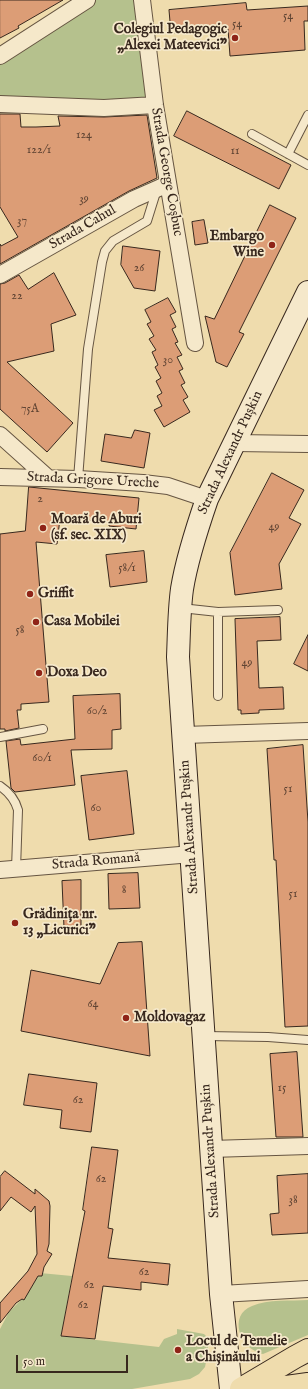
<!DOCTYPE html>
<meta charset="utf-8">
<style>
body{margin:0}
#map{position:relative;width:308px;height:1389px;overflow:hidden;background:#efdcad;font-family:"IM FELL English",serif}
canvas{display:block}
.scale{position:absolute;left:16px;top:1355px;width:112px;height:18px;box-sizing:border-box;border:2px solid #38281e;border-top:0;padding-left:5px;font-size:12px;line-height:14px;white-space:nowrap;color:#38281e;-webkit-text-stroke:3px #f5e8ca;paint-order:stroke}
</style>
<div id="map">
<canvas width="308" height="1389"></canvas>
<div class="scale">50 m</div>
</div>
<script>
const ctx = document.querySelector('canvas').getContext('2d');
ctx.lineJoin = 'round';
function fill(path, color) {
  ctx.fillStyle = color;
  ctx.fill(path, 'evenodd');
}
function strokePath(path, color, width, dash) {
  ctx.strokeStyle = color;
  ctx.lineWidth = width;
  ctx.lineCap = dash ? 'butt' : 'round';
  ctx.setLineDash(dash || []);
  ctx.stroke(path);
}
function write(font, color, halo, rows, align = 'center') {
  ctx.font = font + ' "IM FELL English",serif';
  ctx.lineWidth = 3.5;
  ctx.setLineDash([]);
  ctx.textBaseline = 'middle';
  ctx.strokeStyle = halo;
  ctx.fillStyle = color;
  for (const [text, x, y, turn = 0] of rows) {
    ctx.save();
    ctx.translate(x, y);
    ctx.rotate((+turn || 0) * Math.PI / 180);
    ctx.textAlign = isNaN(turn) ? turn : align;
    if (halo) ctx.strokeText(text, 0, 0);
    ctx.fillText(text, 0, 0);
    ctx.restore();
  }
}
const green = new Path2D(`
 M96 0H134L150 100 0 101V61L40 34Z
 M40 1273 72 1276 61 1336 159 1347 164 1339 177 1334V1329L204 1334 208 1338V1352L205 1367 199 1374 190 1379 132 1389H0V1329L9 1312 24 1297Z
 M308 1300V1335L263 1354C239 1349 228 1315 252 1306 268 1299 291 1301 308 1300Z`);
const building = new Path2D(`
 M0 0H63L18 26 19 28 0 38Z
 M246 3 247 10 308 6V21H304L305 50 230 56 228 29 171 33 169 10Z
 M187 111 291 165 279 189 174 136Z
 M0 114H20L21 127H36L60 126 58 116 104 117 147 115 157 178 129 191 0 264V244L1 246 18 237 0 207Z
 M270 205 296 218 239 332 244 334 227 367 216 362 205 316 214 319Z
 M204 220 208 243 195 245 192 222Z
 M123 246 160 251 155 291 134 288 121 265Z
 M54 273 76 315 51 324 54 351 7 362 73 423 47 452 0 409V284L5 283 19 275 28 289Z
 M168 298 176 312 170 315 176 327 172 329 178 342 175 343 182 355 177 357 183 369 179 371 185 383 181 385 188 397 183 400 190 412 164 427 154 410 162 406 157 396 162 393 156 381 161 378 155 367 158 365 152 352 156 350 149 339 154 336 147 324 151 322 145 310Z
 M135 430 150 433 144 468 101 461 105 434 131 438Z
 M272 473 304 490 289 518 301 524 279 564 282 589 235 595 230 553Z
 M29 487 139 498 136 529 109 526V522L60 518 57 544 36 542 49 702 21 704V710H17L19 728 5 731V729H0V534L25 531Z
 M144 551 147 582 110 587 106 555Z
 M280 617 281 640 257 641 259 688 283 687 284 709 259 710V713L241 714V710H238L235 619Z
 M308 635V671L294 664Z
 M120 694 121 729 112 730V749L71 750 75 785 15 792 11 788 6 741 20 739 21 745 75 739 73 696Z
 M303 745 308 822V1026L285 1027 276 860H274L267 749Z
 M127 771 134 834 89 840 81 776Z
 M138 873 140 908 109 909 108 874Z
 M81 880V928H64L62 881Z
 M142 942 150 1056 21 1031 31 970 100 984 118 943Z
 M297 1052 303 1137H276L270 1054Z
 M29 1074 97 1083 91 1132 60 1128 62 1110 24 1105Z
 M92 1147 118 1150 108 1228 113 1229 108 1258 170 1264 168 1285 141 1282V1290L103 1286 95 1339 61 1336 85 1211 83 1210Z
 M5 1171 35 1194V1189L49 1201 50 1206 49 1244 47 1251 52 1254 44 1267 42 1276H38L24 1300 22 1299 16 1303 0 1323V1303L28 1271 37 1254 35 1206 31 1212 11 1197 0 1211V1177Z
 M308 1174V1233L272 1235 270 1214 279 1213 277 1176Z`);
const service = new Path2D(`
 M252 134 308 165
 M288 154 308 115
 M78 479 88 349 102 262 105 251 113 241 147 221 157 189
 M181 608 218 612 278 610
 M218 612V696
 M0 737 43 729
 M0 786C9 792 15 799 18 810L16 869
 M205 1036 268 1037 308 1040`);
const minor = new Path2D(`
 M142 0 155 105 195 343
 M0 56 87 0
 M0 104 104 108 155 105
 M0 275 134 199 168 184
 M0 435 48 478
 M234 443 308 444
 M0 477 78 479 143 483 168 486 207 499
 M184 735 308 731
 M0 870 192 854
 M211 1149 308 1146
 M221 1294 308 1289`);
const secondary = new Path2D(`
 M231 1389 221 1294 178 657C179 634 179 611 182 589 187 558 197 528 207 499L308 292`);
const primary = new Path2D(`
 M241 1389 295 1357 308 1350
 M272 1389 308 1384`);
const markers = [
 [235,38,4,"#8f2418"],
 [272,245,4,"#8f2418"],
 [43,528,4,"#8f2418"],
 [30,594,4,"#8f2418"],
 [36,622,4,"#8f2418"],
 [39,673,4,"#8f2418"],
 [15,923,4,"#8f2418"],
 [126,1018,4,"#8f2418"],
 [178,1350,4,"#8f2418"]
];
const numberNames = [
 ["54",288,17],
 ["54",237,25],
 ["124",84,136],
 ["122/1",39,151],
 ["11",235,152],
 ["39",84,200],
 ["37",22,222],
 ["26",139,269],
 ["22",17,297],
 ["30",168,361],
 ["75A",30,410],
 ["2",40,500],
 ["49",274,528],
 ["58/1",127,569],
 ["58",20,631],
 ["49",247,664],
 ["60/2",97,712],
 ["60/1",42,759],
 ["51",288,790],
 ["60",96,809],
 ["8",124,891],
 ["51",293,895],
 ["64",93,1005],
 ["15",282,1089],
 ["62",78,1101],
 ["62",101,1180],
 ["38",293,1201],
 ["62",144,1273],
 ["62",89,1286],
 ["62",83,1306]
];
const poiNames = [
 ["Colegiul Pedagogic",227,30,"right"],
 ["„Alexei Mateevici”",227,46,"right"],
 ["Embargo",264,237,"right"],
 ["Wine",264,253,"right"],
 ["Moară de Aburi",51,520],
 ["(sf. sec. XIX)",51,536],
 ["Griffit",38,594],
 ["Casa Mobilei",44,622],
 ["Doxa Deo",47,673],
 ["Grădinița nr.",23,915],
 ["13 „Licurici”",23,931],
 ["Moldovagaz",134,1018],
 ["Locul de Temelie",186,1342],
 ["a Chișinăului",186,1358]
];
const streetNames = [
 ["Strada George Coșbuc",166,172,80],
 ["Strada Cahul",83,228,-30],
 ["Strada Alexandr Pușkin",231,453,-65],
 ["Strada Grigore Ureche",93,481,3],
 ["Strada Alexandr Pușkin",190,827,-94],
 ["Strada Romană",96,862,-5],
 ["Strada Alexandr Pușkin",211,1151,-94]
];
fill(green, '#b5c18d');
fill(building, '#dc9d76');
strokePath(building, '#38281e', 1);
strokePath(service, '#665542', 10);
strokePath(minor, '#665542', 18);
strokePath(secondary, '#38281e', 24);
strokePath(primary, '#38281e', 24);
strokePath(service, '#f5e8ca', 8);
strokePath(minor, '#f5e8ca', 16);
strokePath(secondary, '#f5e8ca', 22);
strokePath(primary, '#efdcad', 22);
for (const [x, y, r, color] of markers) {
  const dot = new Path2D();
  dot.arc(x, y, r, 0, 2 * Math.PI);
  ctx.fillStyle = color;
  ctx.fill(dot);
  strokePath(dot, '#f5e8ca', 1.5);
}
write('12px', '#614534', null, numberNames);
write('bold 14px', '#38281e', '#f5e8ca', poiNames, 'left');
write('14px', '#38281e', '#f5e8ca', streetNames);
</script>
